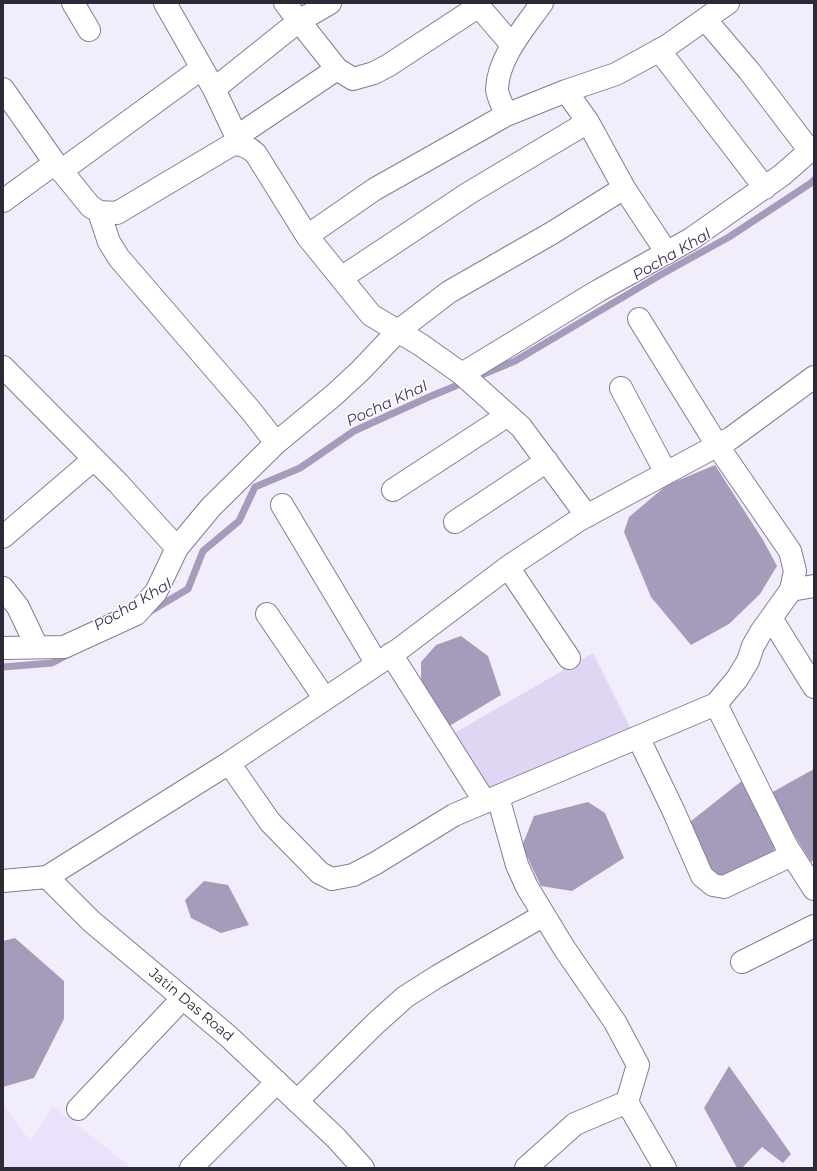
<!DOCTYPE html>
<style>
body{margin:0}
#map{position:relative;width:817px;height:1171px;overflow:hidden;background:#f1edfb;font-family:Montserrat,sans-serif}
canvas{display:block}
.frame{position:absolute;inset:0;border:4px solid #2e2936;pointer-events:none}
</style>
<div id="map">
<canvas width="817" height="1171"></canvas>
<div class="frame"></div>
</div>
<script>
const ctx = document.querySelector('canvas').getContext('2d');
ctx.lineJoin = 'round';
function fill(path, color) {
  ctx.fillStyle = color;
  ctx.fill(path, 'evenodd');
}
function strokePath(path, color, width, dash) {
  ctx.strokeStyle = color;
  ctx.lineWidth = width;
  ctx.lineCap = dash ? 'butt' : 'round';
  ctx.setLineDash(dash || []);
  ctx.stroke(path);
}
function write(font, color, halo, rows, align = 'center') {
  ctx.font = font + ' Montserrat,sans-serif';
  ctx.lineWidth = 3;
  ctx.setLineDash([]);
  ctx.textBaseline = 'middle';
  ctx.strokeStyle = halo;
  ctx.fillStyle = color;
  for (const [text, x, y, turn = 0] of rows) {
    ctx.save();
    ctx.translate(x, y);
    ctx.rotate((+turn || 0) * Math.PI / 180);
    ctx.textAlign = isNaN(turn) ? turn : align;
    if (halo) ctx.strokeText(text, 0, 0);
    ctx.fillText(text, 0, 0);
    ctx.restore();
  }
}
const built = new Path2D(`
 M3 1104 30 1141 53 1106 132 1168H3Z`);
const green = new Path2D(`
 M593 653 632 731 476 798 444 739Z`);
const water = new Path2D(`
 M715 465 763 540 777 566 760 594 729 624 691 645 651 597 624 532 629 517 667 485Z
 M461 636 488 656 501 695 441 731 421 692V662L436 645Z
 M814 769V860L811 862 769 794Z
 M743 780 775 837 774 852 717 880 686 825Z
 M588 802 605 813 624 858 572 891 541 886 522 846 534 816Z
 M204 881 228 885 249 925 221 933 191 918 185 900Z
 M15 938 64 981V1019L34 1078 3 1087V941Z
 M729 1066 791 1154 783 1163 762 1147 742 1168H737L704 1108Z`);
const stream = new Path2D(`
 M149 612 188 589 203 551 239 521 255 487 300 468 354 431 429 397 515 361 662 274 729 237 811 183 814 180
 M3 667 52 663 69 654`);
const minor = new Path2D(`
 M73 3 89 30
 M165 3 214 89 240 144
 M476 3 512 45
 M705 19 750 72 810 151
 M659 50 765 188
 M337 69 353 79 374 73 389 65 479 6
 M3 89 55 163 90 206 99 212 117 213 233 144C242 144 249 147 256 154L307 236 371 315 421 345 462 374 521 427 587 516
 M214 89 299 21 285 3
 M566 91 588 122 624 188 667 253
 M506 115C504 108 497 96 497 89 498 58 524 28 542 3
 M236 137 337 69 299 21 330 3
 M61 171 202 68
 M3 201 55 163
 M99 212 109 242 119 258 252 412 276 443
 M307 236 375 189 492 123 506 115 566 91 616 74 667 46 728 3
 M341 278 469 193 588 122
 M3 367 118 483 177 548
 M462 374 598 291 691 239 782 175 814 147
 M621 388 666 473
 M393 490 508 415
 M282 505 377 664
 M455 522 547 461
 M3 537 94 459
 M508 567 569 658
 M3 588 18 607 37 647
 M791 590 814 586
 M267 614 325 699
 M771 618 814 687
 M3 648 64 647 136 614 156 592 177 548 211 507 276 443 334 395 360 371 398 331 449 292 552 233 624 188
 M391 654 485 802
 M716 704 787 847 814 889
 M638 737 674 812 702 876 713 885 724 887 792 855
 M229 763 270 822 320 873 332 879 353 875 376 863 454 815 716 704 737 679 748 661 753 646 761 632 791 590 795 571 790 551 717 445 639 319
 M498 797 517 865 527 887 564 948 615 1022 638 1065 627 1102 665 1168
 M47 877 229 763 325 699 398 650 508 567 579 520 731 438 814 377
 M742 962 814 926
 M297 1101 376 1023 405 997 438 976 544 915
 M78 1109 183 998
 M191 1168 277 1082
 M526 1168 575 1124 627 1102`);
const tertiary = new Path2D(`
 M3 881 47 877 91 921 228 1036 336 1138 363 1168`);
const streetNames = [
 ["Jatin Das Road",191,1005,40]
];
const waterNames = [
 ["Pocha Khal",672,255,-30],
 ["Pocha Khal",387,404,-25],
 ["Pocha Khal",133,605,-30]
];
fill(built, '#eae2fa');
fill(green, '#e0d6f3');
fill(water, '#a69bbb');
strokePath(stream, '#a69bbb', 7);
strokePath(minor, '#857b99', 24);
strokePath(tertiary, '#857b99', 24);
strokePath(minor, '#fff', 22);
strokePath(tertiary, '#fff', 22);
write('14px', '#2e2936', '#fff', streetNames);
write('italic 15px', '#42315d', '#fff', waterNames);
</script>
